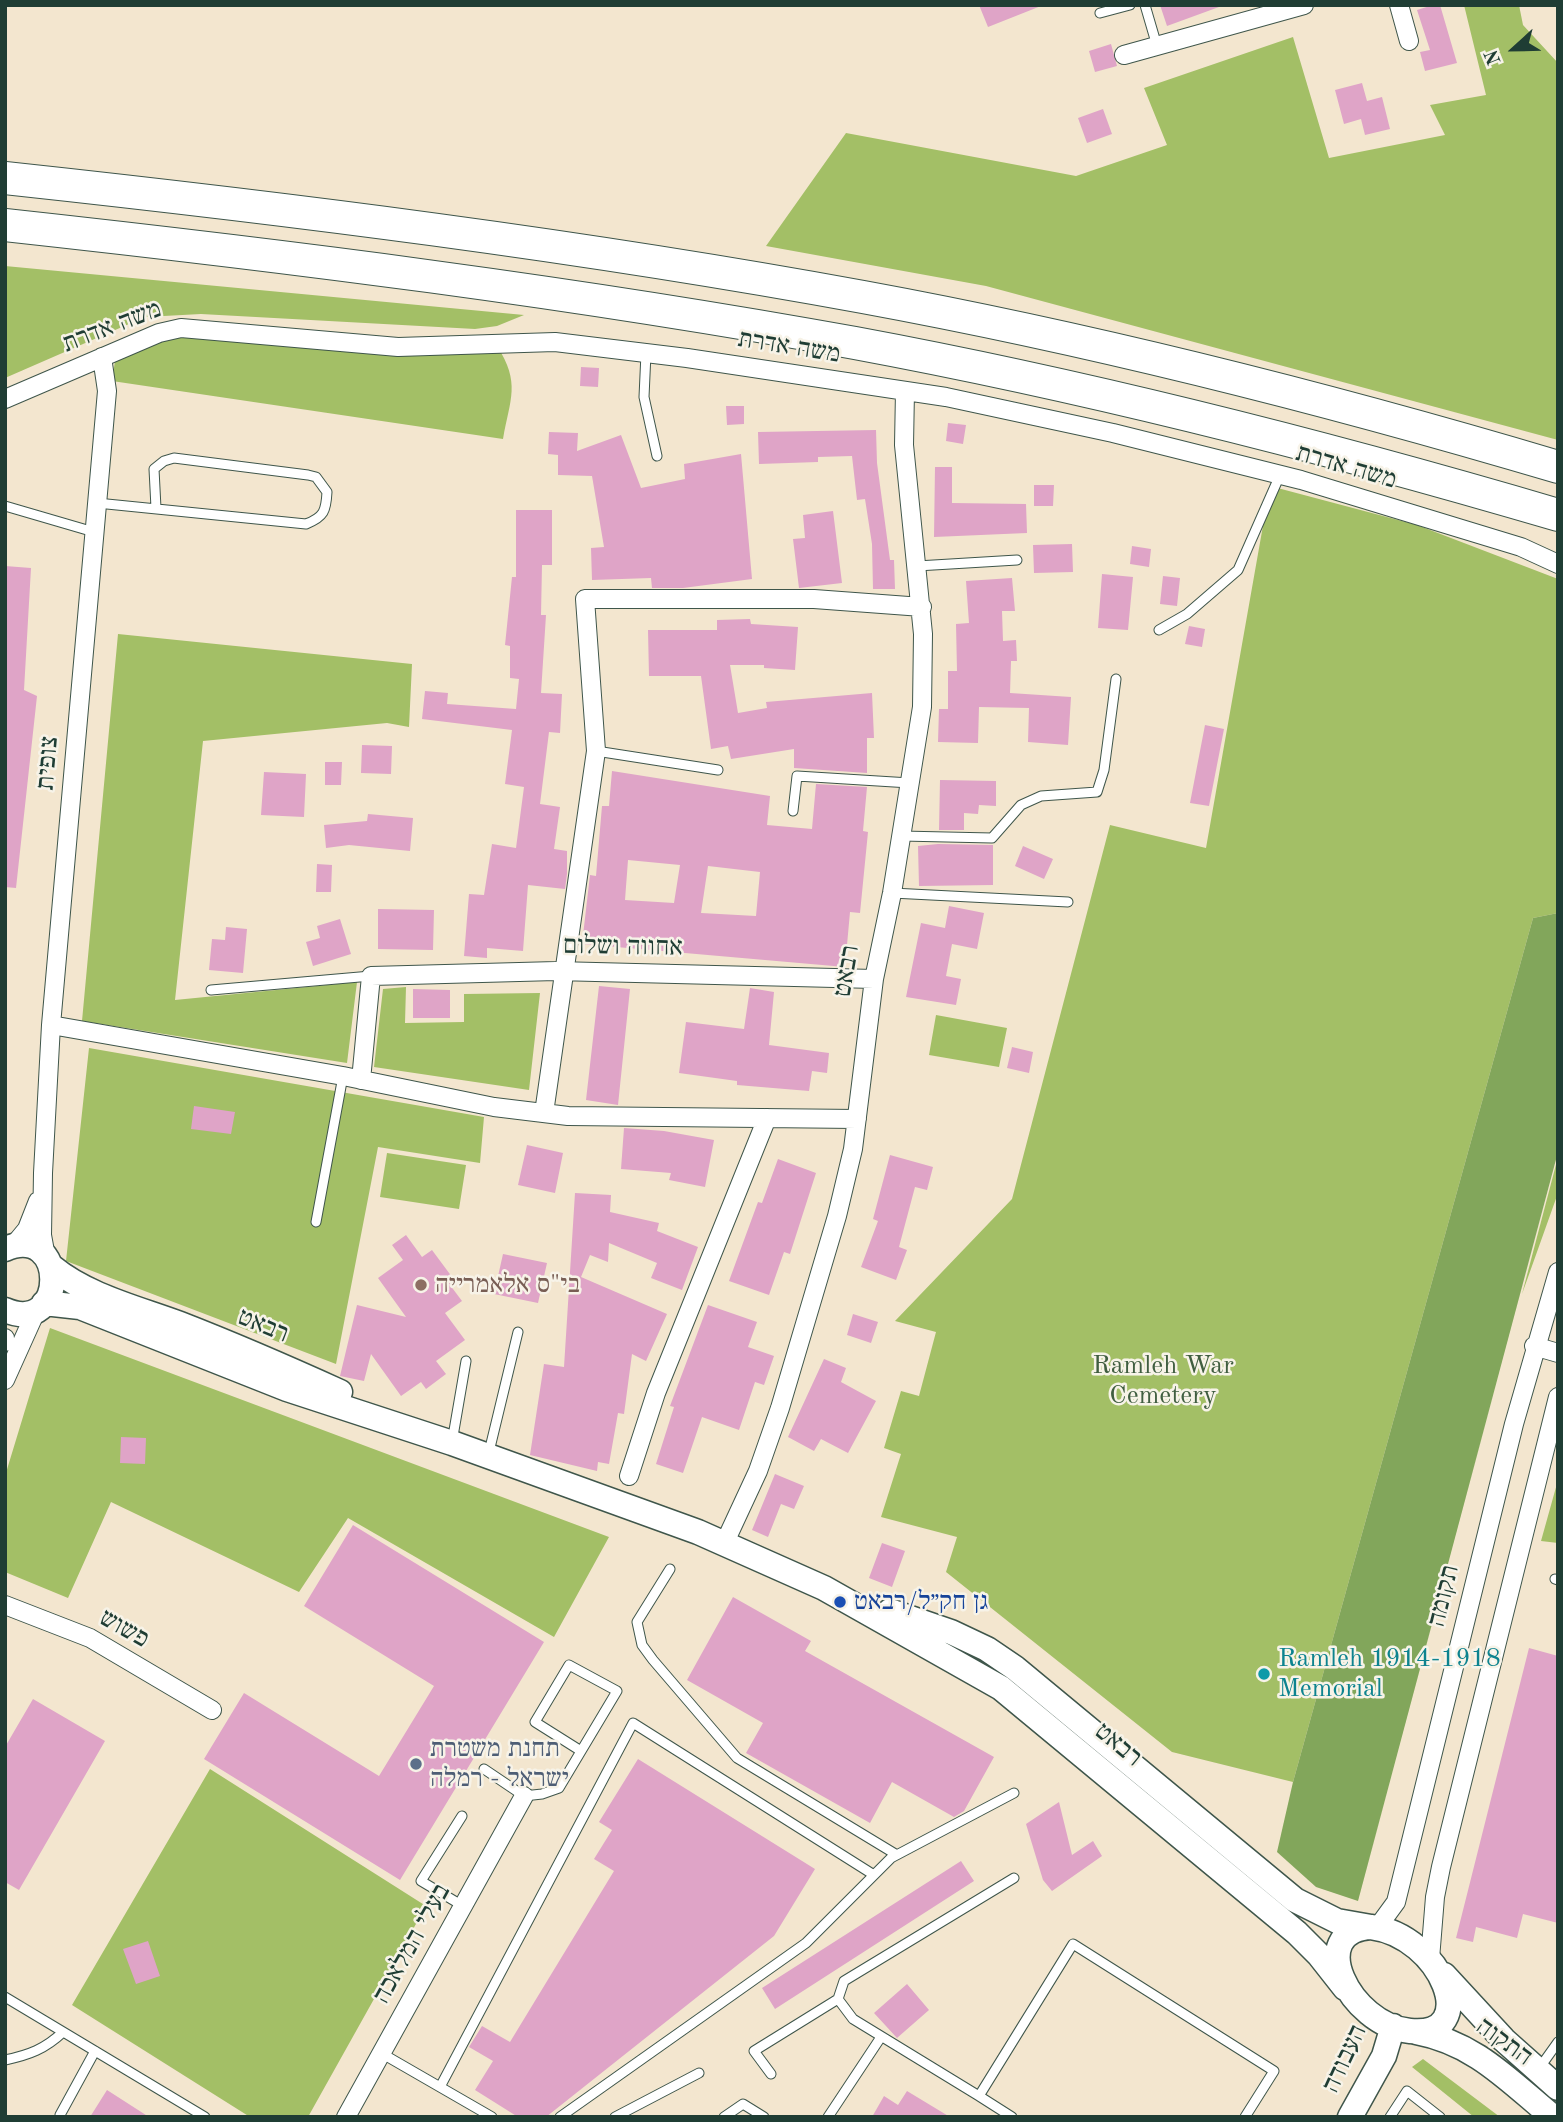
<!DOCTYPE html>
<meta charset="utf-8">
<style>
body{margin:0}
#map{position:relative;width:1563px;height:2122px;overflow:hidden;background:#f3e6cf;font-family:"Old Standard TT",serif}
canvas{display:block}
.frame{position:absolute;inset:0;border:7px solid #1f3d34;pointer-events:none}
.north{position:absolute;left:1479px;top:14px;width:70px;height:70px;-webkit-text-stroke:5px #f7f3e8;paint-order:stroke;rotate:248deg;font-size:19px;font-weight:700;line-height:28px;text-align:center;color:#1f3d34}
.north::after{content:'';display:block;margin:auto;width:24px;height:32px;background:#1f3d34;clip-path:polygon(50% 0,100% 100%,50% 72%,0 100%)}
</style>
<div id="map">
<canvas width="1563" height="2122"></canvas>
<div class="frame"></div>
<div class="north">N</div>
</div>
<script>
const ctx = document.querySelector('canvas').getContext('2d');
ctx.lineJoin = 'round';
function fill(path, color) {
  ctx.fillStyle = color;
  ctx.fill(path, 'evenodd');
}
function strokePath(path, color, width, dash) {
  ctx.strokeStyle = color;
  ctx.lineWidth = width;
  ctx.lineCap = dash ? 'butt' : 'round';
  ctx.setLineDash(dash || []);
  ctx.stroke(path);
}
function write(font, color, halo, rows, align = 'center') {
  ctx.font = font + ' "Old Standard TT","Frank Ruhl Libre",serif';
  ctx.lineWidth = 5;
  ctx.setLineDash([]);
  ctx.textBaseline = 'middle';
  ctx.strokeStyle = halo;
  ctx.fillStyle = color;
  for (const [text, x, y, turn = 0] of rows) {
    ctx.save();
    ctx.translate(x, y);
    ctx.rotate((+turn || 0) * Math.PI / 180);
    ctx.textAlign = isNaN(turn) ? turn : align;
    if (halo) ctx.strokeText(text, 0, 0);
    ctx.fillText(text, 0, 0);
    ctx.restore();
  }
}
const green = new Path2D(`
 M1464 5H1519L1523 25 1558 63V440L986 286 766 246 846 133 1076 176 1167 145 1144 88 1293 37 1329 158 1445 135 1430 105 1486 95Z
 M5 266 524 315 497 326 475 329 201 314 145 317 5 378Z
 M194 334 497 346C521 383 510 399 503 439L112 381 115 361 168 338Z
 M1270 486 1417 525 1558 579V913L1533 918 1293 1782 1172 1752 946 1572 957 1537 881 1517 901 1454 884 1448 901 1391 919 1396 936 1332 895 1321 1012 1199 1110 825 1206 848Z
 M118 634 412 664 409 727 387 723 203 741 175 1000 357 982 347 1063 82 1021Z
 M406 987 405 1023 464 1022V994L540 993 529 1090 374 1067 383 989Z
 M936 1015 1007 1028 999 1067 929 1055Z
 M89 1048 484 1117 480 1163 378 1147 336 1364 66 1261Z
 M387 1153 466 1165 459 1209 380 1197Z
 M1558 1157V1193L1522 1294Z
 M50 1328 609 1537 554 1637 348 1518 299 1592 111 1502 68 1598 5 1572V1476Z
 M1558 1480V1543L1541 1541Z
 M210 1769 426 1906 308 2117H250L72 2005Z
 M1423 2059 1500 2117H1474L1412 2067Z`);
const forest = new Path2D(`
 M1558 913V1152L1358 1901 1316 1887 1277 1852 1293 1782 1533 918Z`);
const building = new Path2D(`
 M979 5H1041V6L988 27Z
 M1160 5H1219V7L1167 26Z
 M1433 5H1440L1457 63 1425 71 1420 52 1430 50 1417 10Z
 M1111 44 1117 66 1095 72 1089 51Z
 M1362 83 1367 101 1382 97 1390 129 1365 135 1361 119 1344 124 1335 90Z
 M1103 109 1112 134 1087 143 1078 118Z
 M581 367 599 368 598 387 580 386Z
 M726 406H744V424L727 425Z
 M948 423 966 425 963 444 946 441Z
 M876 430 877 463 890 560H894L895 589H873L872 544 865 499 857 500 852 456 818 457V462L759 464 758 432Z
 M549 432 578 433 577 451 621 435 641 488 685 479 684 464 741 454 752 579 683 588H652L651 578 592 580 591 548 604 547 592 476 558 475V455L548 454Z
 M935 467H952V503L1026 504 1027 533 934 537Z
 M1034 485H1054L1053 506H1034Z
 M516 510H552V565H542L541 615H546L541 693 562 694 560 733 549 732 540 804 560 807 554 849 567 851V874L565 889 528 885 523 951 487 948V958L464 956 469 894 484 895 492 844 516 848 524 787 505 784 512 730 422 719 425 691 448 693 447 704 516 709 519 679 510 678V646L505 645 512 577H516Z
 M833 511 842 583 799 588 793 539 805 538 803 515Z
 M1072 544 1073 572 1034 573 1033 545Z
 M1132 546 1151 549 1149 567 1130 564Z
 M5 566 31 568 24 690 37 696 16 888 5 887Z
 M1102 574 1133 577 1128 630 1098 628Z
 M1163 576 1180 578 1177 606 1160 604Z
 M1012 578 1015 611H1002L1003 641 1016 640 1017 661H1011L1010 693 1071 697 1068 745 1028 742 1029 708 979 707 978 743 938 742 939 709H948V671H957L956 624 969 623 966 581Z
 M750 619 751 624 798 627 795 670 764 668V665H730L738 713 767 708 766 702 872 693 874 738H867V773L794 768V749L731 759 728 746 711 749 701 676H649L648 630H717V620Z
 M1189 626 1205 629 1202 647 1185 644Z
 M1205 725 1224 729 1209 806 1190 803Z
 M362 745 392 746 391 774 361 773Z
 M325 762H342L341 785H325Z
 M612 771 770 796 767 825 812 829 816 784 867 787 863 831 868 832 860 913 850 912 845 967 582 944 590 875 596 876 602 806H609ZM628 860 680 865 674 903 625 900ZM708 866 760 872 756 916 701 913Z
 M264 772 306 774 304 817 261 815Z
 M940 780 996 781V806L979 805 978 814 964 813V830H939Z
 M368 814 413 818 410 851 349 845 326 848 324 825 367 821Z
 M938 844 993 845V885L919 886 918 846Z
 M1023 846 1053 859 1044 879 1015 866Z
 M317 864 332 865 331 892H316Z
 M949 906 984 913 977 949 952 944 946 976 961 979 956 1005 906 997 921 923 945 928Z
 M378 909 434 910 433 950 378 949Z
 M340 919 351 954 313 966 306 942 320 938 317 926Z
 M226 927 247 929 243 973 209 970 212 939 225 940Z
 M599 986 630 989 618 1105 586 1100Z
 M750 988 774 992 769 1045 829 1053 827 1073 812 1071 809 1091 737 1085V1081L679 1073 686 1022 744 1029Z
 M413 989 450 990V1018H413Z
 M1012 1047 1033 1052 1029 1073 1007 1068Z
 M194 1106 235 1112 231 1134 191 1129Z
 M624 1128 664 1131 714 1140 705 1187 669 1180 671 1173 621 1169Z
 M527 1145 563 1153 555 1193 518 1185Z
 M890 1155 933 1167 927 1190 915 1187 899 1247 907 1250 896 1280 861 1267 878 1221 873 1219Z
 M778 1159 816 1173 790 1254 784 1252 769 1295 729 1281 758 1202 762 1203Z
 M575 1193 611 1195 610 1212 659 1223 657 1231 698 1247 682 1290 651 1278 657 1263 609 1243 608 1262 590 1255 581 1277 667 1314 646 1361 632 1354 624 1414 618 1413 609 1464 598 1462 597 1471 530 1455 544 1364 564 1367Z
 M406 1235 422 1257 432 1250 455 1281 450 1285 462 1301 445 1313 465 1340 436 1361 446 1374 426 1389 421 1382 401 1396 371 1354 364 1381 340 1376 357 1305 406 1317 378 1278 403 1260 392 1245Z
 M503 1254 547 1263 538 1303 494 1294Z
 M708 1305 757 1322 748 1347 774 1356 764 1385 755 1382 739 1430 702 1417 683 1473 656 1464 674 1407 670 1406Z
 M853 1314 878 1322 871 1343 847 1335Z
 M824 1359 846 1368 841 1382 876 1401 848 1453 821 1439 814 1451 788 1437Z
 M121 1437 146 1438 145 1464 120 1463Z
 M775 1474 804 1486 794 1509 781 1504 768 1537 752 1530Z
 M353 1525 544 1642 400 1880 204 1759 244 1693 379 1776 434 1686 304 1606Z
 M882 1543 905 1551 892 1587 869 1578Z
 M733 1597 811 1641 805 1651 994 1757 964 1811 954 1817 892 1782 870 1823 746 1753 763 1723 687 1680Z
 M1529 1648 1558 1656V1923L1523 1914 1517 1938 1476 1927 1473 1942 1456 1938Z
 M33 1699 105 1741 19 1890 5 1882V1747Z
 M638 1759 815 1869 774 1936 546 2117H518L475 2090 493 2061 469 2047 482 2026 510 2042 614 1871 594 1859 612 1830 599 1822Z
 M1059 1802 1072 1855 1093 1841 1102 1856 1052 1891 1043 1880 1026 1824Z
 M961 1861 974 1881 775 2009 762 1988Z
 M148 1941 160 1976 136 1984 123 1949Z
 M907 1984 929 2010 897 2038 874 2013Z
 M107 2090 149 2117H90Z
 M907 2091 950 2117H872L884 2096 898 2105Z`);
const lane = new Path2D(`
 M1145 5 1157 46
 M1100 13 1130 5
 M646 353 644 397 657 456
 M97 503 306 524C324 517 326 511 327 492L316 477 308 475 174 458 164 461 154 469 156 508
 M5 506 94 532
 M917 566 1017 560
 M1159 630 1187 614 1238 570 1280 475
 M596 751 718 770
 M793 811 797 776 910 783
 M901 836 992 838 1021 805 1041 796 1097 792 1104 770 1116 679
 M892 893 1068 902
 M211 990 371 976
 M316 1222 343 1076
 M452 1442 466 1361
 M488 1456 518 1332
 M670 1569 637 1622 642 1645 653 1660 737 1758 897 1855
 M1555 1579 1558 1580
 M484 1769 524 1796 542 1794 559 1788 617 1691 569 1665 535 1722 581 1751
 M462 1816 421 1881 463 1906
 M5 1997 205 2117
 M381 2053 492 2117
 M5 2060C29 2055 45 2049 63 2032
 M1538 2070 1558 2042
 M771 2074 754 2051 838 1999
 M440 2087 633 1723 874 1875
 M979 2096 853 2019 838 1999 844 1981 1014 1878
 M60 2115 95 2051
 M560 2117 806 1943 891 1858 1014 1793
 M615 2117 699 2073
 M724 2117 743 2104 764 2117
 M828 2117 881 2037
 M1012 2117 979 2096 1073 1944 1274 2071 1245 2117
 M1390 2117 1407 2091 1440 2117`);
const street = new Path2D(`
 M1399 5 1409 41
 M1124 55 1304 5
 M5 399 159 333 181 328 398 347 555 342 687 358 946 397 1113 433 1301 480 1521 547 1558 564
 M51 1025 343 1076 494 1107 568 1116 857 1119
 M361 1080 371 976 556 971 874 979
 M544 1113 596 751 585 599H814L922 607
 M13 1246 27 1229 38 1201
 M46 1257 42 1235 43 1173 51 1025 107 391 102 357
 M5 1338V1342
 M1534 1346 1558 1353
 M5 1380 37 1309
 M629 1476 656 1393 767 1118
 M725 1542 758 1471 780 1408 837 1216 853 1149 874 979 892 893 922 707 923 634 904 445 905 391
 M5 1605 90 1638 212 1710
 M1377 1928 1396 1902 1514 1424 1558 1272
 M1430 1959 1435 1897 1441 1867 1558 1397
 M346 2117 524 1796`);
const secondary = new Path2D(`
 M5 1249C68 1222 68 1337 5 1310
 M52 1267C87 1296 137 1308 180 1324 234 1345 287 1368 340 1392
 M44 1303 80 1307 287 1389 452 1443 698 1532 824 1588 1001 1688 1297 1933 1319 1955 1345 1988
 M890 1611 951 1632 987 1649 1015 1668 1295 1900 1337 1921 1371 1927
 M1371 1927C1442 1936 1483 2038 1410 2031 1349 2025 1304 1931 1371 1927Z
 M1444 1975 1504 2040 1558 2088
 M1416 2032C1475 2043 1508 2080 1553 2117
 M1350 2117 1384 2056 1393 2026`);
const highway = new Path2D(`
 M5 178C292 209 579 245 863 297 1097 340 1329 399 1558 467
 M5 225C289 256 574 292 855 343 1092 387 1327 447 1558 515`);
const markers = [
 [421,1285,7,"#8d6e63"],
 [840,1602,7,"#1a4fb4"],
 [1264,1674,7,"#0f9aa8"],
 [416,1764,7,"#5c6f8a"]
];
const streetNames = [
 ["משה אדרת",112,327,-21],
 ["משה אדרת",789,347,9],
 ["משה אדרת",1346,467,16],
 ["צופית",48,763,-85],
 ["אחווה ושלום",623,947,1],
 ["רבאט",847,971,-80],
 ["רבאט",263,1326,22],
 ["תקומה",1444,1596,-76],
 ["פשוש",124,1629,29],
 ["רבאט",1118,1745,40],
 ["בעלי המלאכה",412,1944,-61],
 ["התקוה",1504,2042,36],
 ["העבודה",1345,2059,-65]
];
const educationNames = [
 ["בי\"ס אלאמרייה",435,1285]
];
const parkNames = [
 ["Ramleh War",1163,1366],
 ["Cemetery",1163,1396]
];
const transitNames = [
 ["גן חק״ל/רבאט",854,1602]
];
const cultureNames = [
 ["Ramleh 1914-1918",1278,1659],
 ["Memorial",1278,1689]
];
const serviceNames = [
 ["תחנת משטרת",430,1749],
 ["ישראל - רמלה",430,1779]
];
fill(green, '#a3bf66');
fill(forest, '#82a65b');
fill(building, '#dfa4c7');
strokePath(lane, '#3f564b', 11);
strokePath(street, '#3f564b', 20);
strokePath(secondary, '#3f564b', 27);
strokePath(highway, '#3f564b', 34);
strokePath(lane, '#fff', 9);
strokePath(street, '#fff', 18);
strokePath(secondary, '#fff', 24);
strokePath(highway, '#fff', 32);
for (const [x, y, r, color] of markers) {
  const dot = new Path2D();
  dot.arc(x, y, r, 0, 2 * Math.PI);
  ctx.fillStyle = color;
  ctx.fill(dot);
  strokePath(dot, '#f7f3e8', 2.5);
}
write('26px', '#1f3d34', '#f7f3e8', streetNames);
write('26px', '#785e54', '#f7f3e8', educationNames, 'left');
write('26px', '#405e40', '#f7f3e8', parkNames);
write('26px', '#164399', '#f7f3e8', transitNames, 'left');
write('26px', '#0d838f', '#f7f3e8', cultureNames, 'left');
write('26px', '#4e5e75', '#f7f3e8', serviceNames, 'left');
</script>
